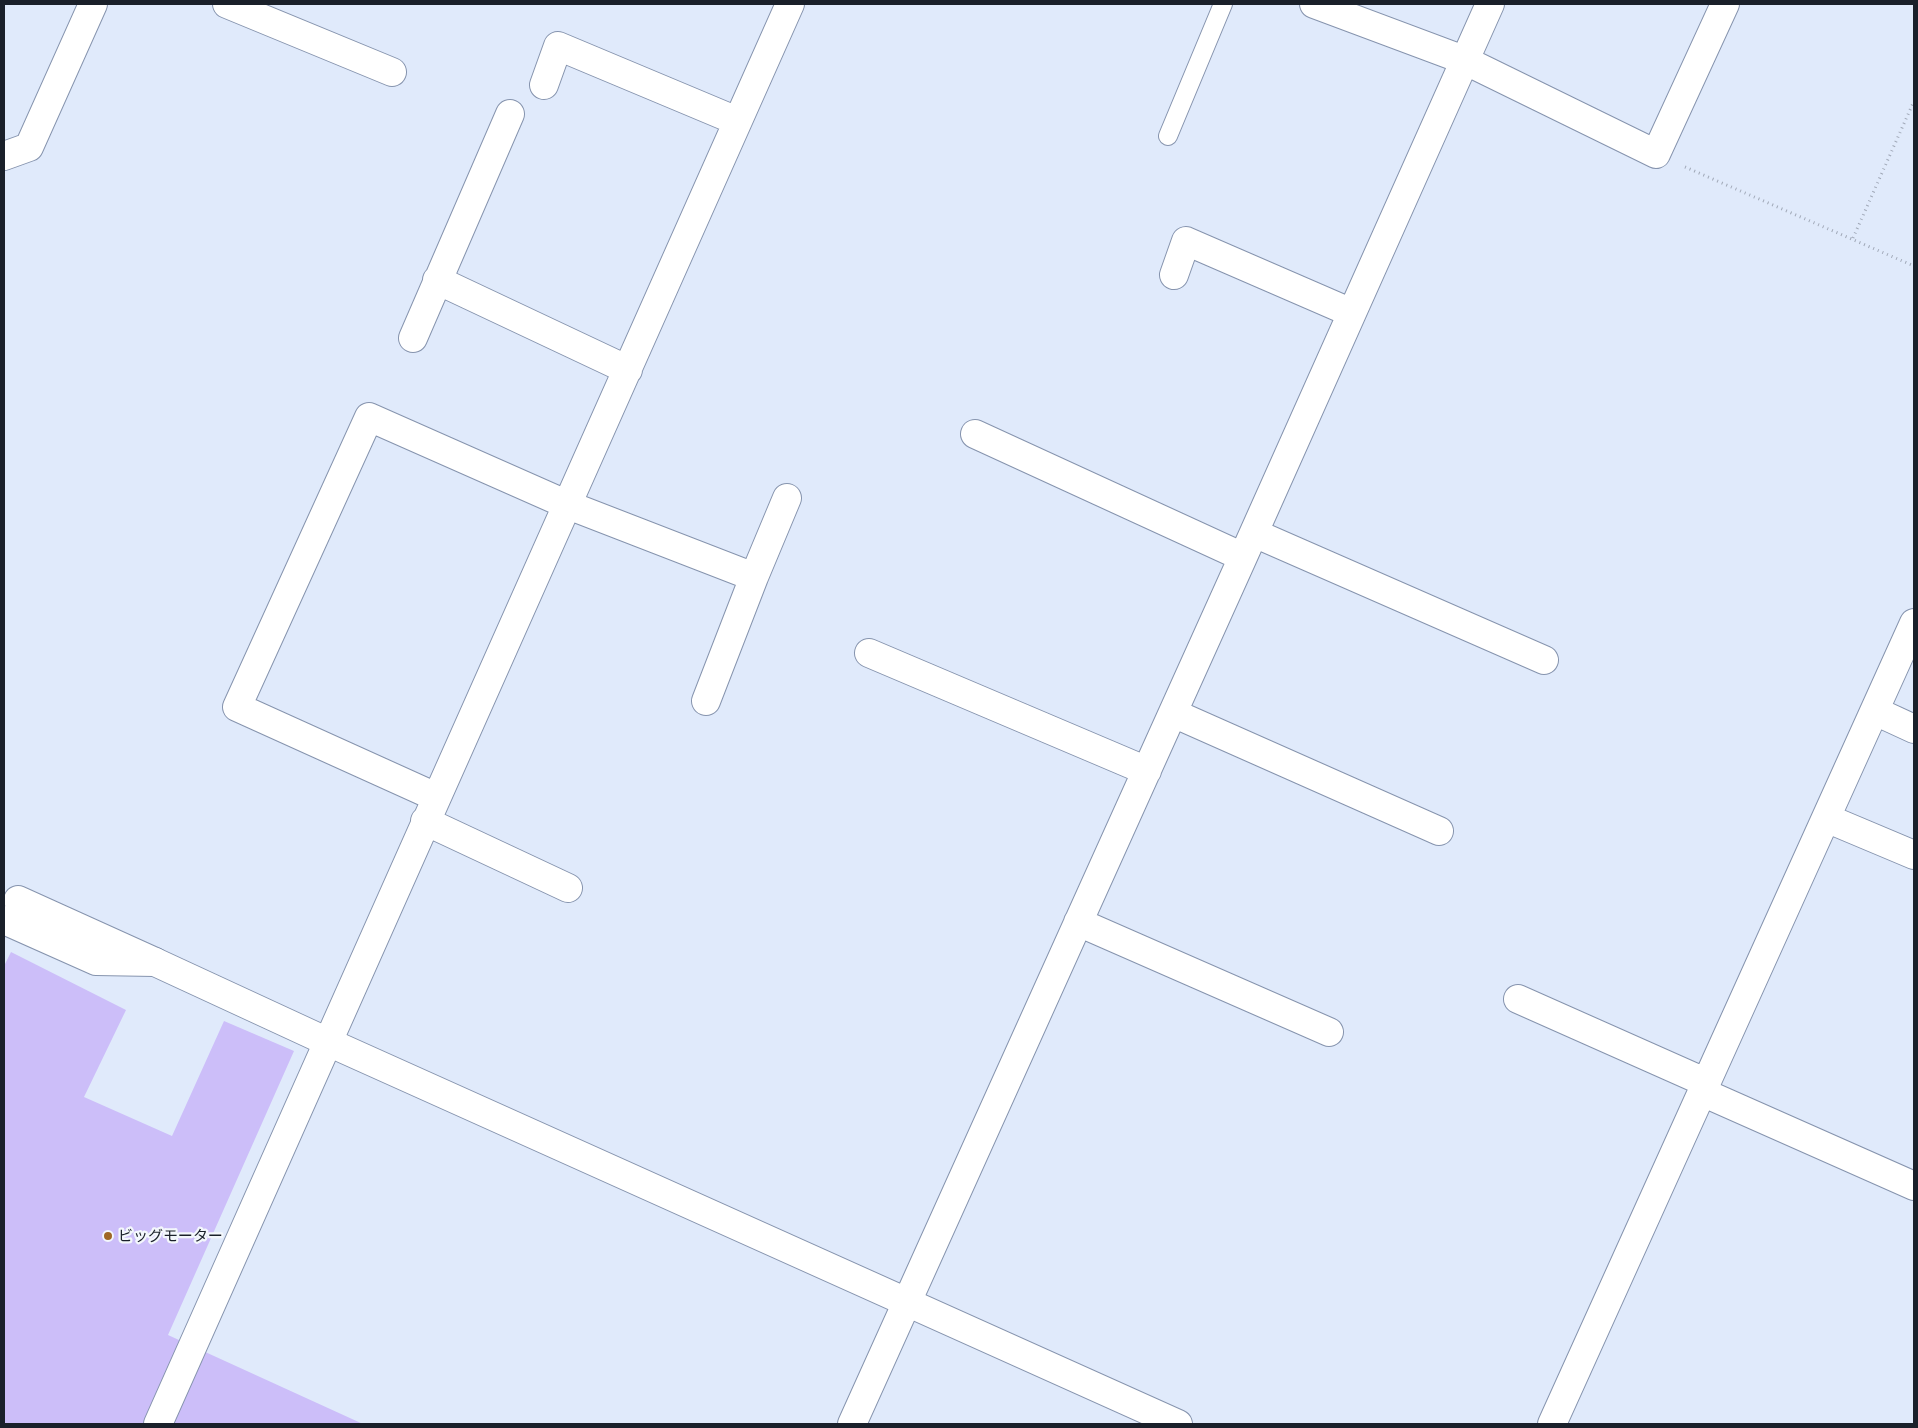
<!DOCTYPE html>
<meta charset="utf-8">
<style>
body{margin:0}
#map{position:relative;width:1918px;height:1428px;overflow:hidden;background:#e0eafb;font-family:Quicksand,sans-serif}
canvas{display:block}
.frame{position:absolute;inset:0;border:5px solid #1a202a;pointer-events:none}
</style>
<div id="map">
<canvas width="1918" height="1428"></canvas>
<div class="frame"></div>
</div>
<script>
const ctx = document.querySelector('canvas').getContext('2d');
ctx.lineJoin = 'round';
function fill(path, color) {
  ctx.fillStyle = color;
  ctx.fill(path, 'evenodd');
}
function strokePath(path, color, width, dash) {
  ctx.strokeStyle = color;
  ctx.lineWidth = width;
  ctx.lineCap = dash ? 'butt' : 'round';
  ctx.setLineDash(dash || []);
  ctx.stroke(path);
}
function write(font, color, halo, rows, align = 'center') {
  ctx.font = font + ' Quicksand,"Noto Sans JP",sans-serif';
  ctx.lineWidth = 4.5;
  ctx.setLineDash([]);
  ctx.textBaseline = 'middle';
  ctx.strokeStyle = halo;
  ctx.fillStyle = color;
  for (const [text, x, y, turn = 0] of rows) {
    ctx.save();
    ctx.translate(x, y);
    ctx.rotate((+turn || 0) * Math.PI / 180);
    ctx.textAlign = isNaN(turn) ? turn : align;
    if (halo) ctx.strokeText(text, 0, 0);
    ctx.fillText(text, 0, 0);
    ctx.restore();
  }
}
const building = new Path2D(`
 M11 952 126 1010 84 1097 172 1136 224 1021 294 1051 168 1335 363 1424H4V966Z`);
const path = new Path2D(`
 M1685 167 1914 266
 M1853 238 1914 101`);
const service = new Path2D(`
 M1168 136 1223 4`);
const minor = new Path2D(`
 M227 4 392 72
 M1314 4 1464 60 1656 154 1725 4
 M544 85 558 46 737 121
 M4 156 29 147 93 4
 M1174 275 1186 241 1352 313
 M437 280 628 370
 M413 338 510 114
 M975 434 1243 557
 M1254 533 1544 660
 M869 653 1147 771
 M706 701 754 577 787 498
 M1875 711 1914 729
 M1173 713 1439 831
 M436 797 237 707 369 417 568 505 754 577
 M1826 818 1914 855
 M425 821 568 888
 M18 900 155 962
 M1078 922 1329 1032
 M1518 999 1707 1083
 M1702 1092 1914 1186
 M158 1424 790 4
 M852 1424 1243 557 1490 4
 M1552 1424 1914 623`);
const tertiary = new Path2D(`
 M4 920 96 961 155 962 328 1042 1178 1424`);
const markers = [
 [108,1236,5,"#9f6724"]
];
const poiNames = [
 ["ビッグモーター",118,1236]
];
fill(building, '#ccbef9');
strokePath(service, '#8694ae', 20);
strokePath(minor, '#8694ae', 30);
strokePath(tertiary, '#8694ae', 30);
strokePath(path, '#a1a9b8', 3, [1, 4]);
strokePath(service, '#fff', 18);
strokePath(minor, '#fff', 28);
strokePath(tertiary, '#fff', 28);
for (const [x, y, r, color] of markers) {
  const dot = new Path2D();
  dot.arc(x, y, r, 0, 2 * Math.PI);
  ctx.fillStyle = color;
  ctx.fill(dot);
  strokePath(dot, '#f3f7fc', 2);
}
write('15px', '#1a202a', '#f3f7fc', poiNames, 'left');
</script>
